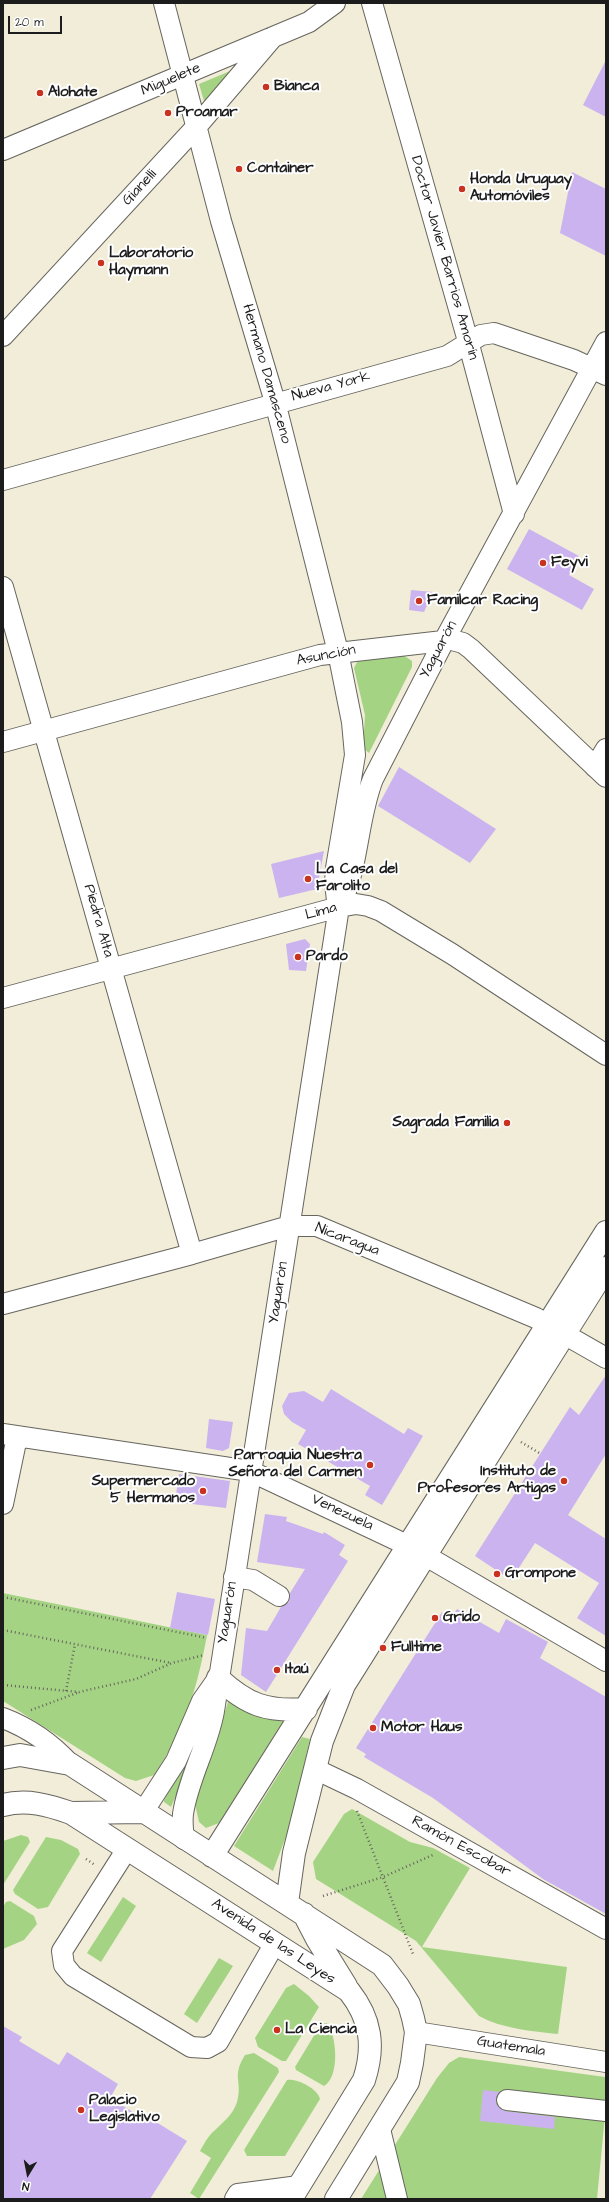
<!DOCTYPE html>
<meta charset="utf-8">
<style>
body{margin:0}
#map{position:relative;width:609px;height:2202px;overflow:hidden;background:#f1edd9;font-family:"Architects Daughter",sans-serif}
canvas{display:block}
.frame{position:absolute;inset:0;border:4px solid #1c1c1c;pointer-events:none}
.north{position:absolute;left:8px;top:2154px;width:40px;height:40px;-webkit-text-stroke:3px #fff;paint-order:stroke;rotate:190deg;font-size:11px;font-weight:700;line-height:16px;text-align:center;color:#1c1c1c}
.north::after{content:'';display:block;margin:auto;width:14px;height:18px;background:#1c1c1c;clip-path:polygon(50% 0,100% 100%,50% 72%,0 100%)}
.scale{position:absolute;left:8px;top:16px;width:54px;height:18px;box-sizing:border-box;border:2px solid #1c1c1c;border-top:0;padding-left:5px;font-size:12px;line-height:14px;white-space:nowrap;color:#1c1c1c;-webkit-text-stroke:3px #fff;paint-order:stroke}
</style>
<div id="map">
<canvas width="609" height="2202"></canvas>
<div class="frame"></div>
<div class="north">N</div>
<div class="scale">20 m</div>
</div>
<script>
const ctx = document.querySelector('canvas').getContext('2d');
ctx.lineJoin = 'round';
function fill(path, color) {
  ctx.fillStyle = color;
  ctx.fill(path, 'evenodd');
}
function strokePath(path, color, width, dash) {
  ctx.strokeStyle = color;
  ctx.lineWidth = width;
  ctx.lineCap = dash ? 'butt' : 'round';
  ctx.setLineDash(dash || []);
  ctx.stroke(path);
}
function write(font, color, halo, rows, align = 'center') {
  ctx.font = font + ' "Architects Daughter",sans-serif';
  ctx.lineWidth = 4;
  ctx.setLineDash([]);
  ctx.textBaseline = 'middle';
  ctx.strokeStyle = halo;
  ctx.fillStyle = color;
  for (const [text, x, y, turn = 0] of rows) {
    ctx.save();
    ctx.translate(x, y);
    ctx.rotate((+turn || 0) * Math.PI / 180);
    ctx.textAlign = isNaN(turn) ? turn : align;
    if (halo) ctx.strokeText(text, 0, 0);
    ctx.fillText(text, 0, 0);
    ctx.restore();
  }
}
const green = new Path2D(`
 M235 69 204 101 199 84Z
 M403 655 412 661V667L369 753 363 748 365 715 354 668 358 660Z
 M3 1593 207 1635C197 1689 185 1729 154 1775L136 1781 125 1778 3 1701Z
 M229 1699 285 1718 219 1823 206 1828 199 1822 195 1804Z
 M302 1737 310 1739 290 1826 273 1871 234 1846Z
 M189 1757 192 1758 171 1807 164 1802V1800Z
 M352 1809 410 1842 433 1848 470 1868 422 1947 567 1967 558 2034C531 2031 503 2029 479 2016L416 1941 316 1879 313 1862 344 1814Z
 M21 1835 28 1837 30 1842 3 1885V1841Z
 M46 1837 61 1840 78 1849 80 1854 48 1907 38 1909 15 1894 13 1890Z
 M123 1897 136 1906 101 1962 87 1953Z
 M10 1901 34 1916 37 1924 24 1940 3 1949V1907L6 1902Z
 M219 1958 233 1966 197 2023 184 2014Z
 M294 1984 309 1996 319 2007 286 2061H282L258 2047 255 2038 286 1988Z
 M327 2023C337 2036 340 2077 324 2086L296 2070 295 2067 321 2024Z
 M254 2053 278 2068 279 2072 199 2199 190 2193 211 2158 200 2151C204 2144 208 2136 214 2131 223 2122 233 2115 237 2102 243 2081 231 2077 245 2055Z
 M459 2057 605 2077 606 2105 597 2199H361L437 2078 449 2063Z
 M287 2080C297 2078 318 2089 320 2099L285 2156H247L244 2150Z`);
const building = new Path2D(`
 M606 60V117L583 105Z
 M572 172 606 189V256L560 233Z
 M529 529 579 556 569 575 594 589 582 610 507 569Z
 M411 590 433 592 424 612 409 610Z
 M399 767 496 829 470 863 378 806Z
 M324 851 317 889 279 898 271 864Z
 M305 939 310 944 306 971 289 970 286 944Z
 M606 1375V1454L568 1515 606 1539V1636L577 1618 599 1583 535 1543 511 1580 475 1556 570 1407 579 1415Z
 M331 1389 404 1434 408 1428 423 1436 382 1505 365 1495 370 1486 298 1444 306 1430 292 1422 284 1414 282 1406 289 1393 304 1391 323 1402Z
 M209 1419 233 1422 229 1448 223 1451 206 1448Z
 M179 1474 230 1481 226 1508 175 1502Z
 M265 1514 287 1517 286 1521 323 1534 324 1532 345 1545 339 1555 348 1561 266 1692 241 1675 246 1628 267 1631 281 1607 289 1602 290 1593 305 1569 257 1562Z
 M177 1592 215 1599 208 1635 170 1628Z
 M457 1609 499 1633 506 1619 548 1642 540 1658 606 1697V1914L543 1879 433 1798 364 1757 366 1754 356 1748 442 1612 452 1617Z
 M3 2026 22 2037 19 2041 59 2065 67 2052 118 2084 110 2098 149 2122 151 2119 187 2141 150 2199H3Z
 M483 2090 500 2092 496 2098V2104L505 2111 555 2117 554 2129 480 2121Z`);
const path = new Path2D(`
 M521 1442 541 1454
 M3 1597 207 1638
 M3 1630 171 1663
 M3 1685 79 1692 136 1679 172 1663 204 1655
 M66 1691 75 1644
 M31 1710 77 1693
 M357 1811 413 1954
 M86 1859 95 1865
 M323 1896 383 1877 435 1854`);
const minor = new Path2D(`
 M164 3 221 221 275 402 338 652 352 722 355 755 336 868 335 882 337 901
 M372 3 468 341 514 514
 M3 150 309 22 335 3
 M3 336 197 126 273 37
 M3 480 447 356 481 335 494 333 574 360 606 375
 M3 587 192 1254
 M3 742 320 655 452 640 463 643 471 649 606 777
 M595 767 606 749
 M3 998 339 907 356 904 368 906 381 911 452 954 606 1055
 M3 1304 192 1254 289 1226H317L536 1318 606 1358
 M3 1434 250 1471 409 1546 606 1661
 M3 1504 17 1437
 M234 1577 253 1580 279 1596
 M3 1718C29 1728 51 1743 70 1764
 M315 1769 357 1789 606 1929
 M143 1812 176 1761 202 1701 216 1681
 M184 1839C183 1831 182 1822 183 1814 188 1779 208 1746 214 1711L339 907C359 869 357 819 373 779L445 639 606 342
 M127 1849 62 1951 64 1965 73 1976 191 2047 207 2048 218 2042 275 1943
 M416 2032 606 2062
 M507 2100 606 2111
 M380 2129 397 2199
 M235 2199 238 2194 299 2186`);
const major = new Path2D(`
 M218 1678C247 1705 267 1712 306 1709
 M3 1758 20 1755 70 1764 382 1965 398 1986 409 2004 413 2018 416 2032 412 2063 408 2082 336 2199
 M3 1805C27 1799 48 1805 71 1813L349 1991C371 2019 375 2046 364 2080L291 2199
 M71 1813 143 1812
 M212 1856 606 1232
 M287 1903 294 1853 322 1741 344 1685 606 1268
 M304 1914 317 1939 346 1986`);
const markers = [
 [266,87,4,"#c8321e"],
 [40,93,4,"#c8321e"],
 [168,113,4,"#c8321e"],
 [239,169,4,"#c8321e"],
 [462,189,4,"#c8321e"],
 [101,263,4,"#c8321e"],
 [543,563,4,"#c8321e"],
 [419,601,4,"#c8321e"],
 [308,879,4,"#c8321e"],
 [298,957,4,"#c8321e"],
 [507,1123,4,"#c8321e"],
 [370,1465,4,"#c8321e"],
 [564,1481,4,"#c8321e"],
 [203,1491,4,"#c8321e"],
 [497,1574,4,"#c8321e"],
 [435,1618,4,"#c8321e"],
 [383,1648,4,"#c8321e"],
 [277,1670,4,"#c8321e"],
 [373,1728,4,"#c8321e"],
 [277,2030,4,"#c8321e"],
 [81,2110,4,"#c8321e"]
];
const streetNames = [
 ["Miguelete",171,80,-23],
 ["Gianelli",140,188,-47],
 ["Doctor Javier Barrios Amorín",444,258,74],
 ["Hermano Damasceno",266,374,74],
 ["Nueva York",331,387,-15],
 ["Yaguarón",439,650,-62],
 ["Asunción",326,656,-11],
 ["Lima",321,912,-15],
 ["Piedra Alta",98,921,74],
 ["Nicaragua",347,1240,21],
 ["Yaguarón",279,1293,-81],
 ["Venezuela",342,1513,25],
 ["Yaguarón",228,1613,-81],
 ["Ramón Escobar",461,1847,29],
 ["Avenida de las Leyes",273,1942,33],
 ["Guatemala",511,2047,9]
];
const poiNames = [
 ["Bianca",274,87],
 ["Alohate",48,93],
 ["Proamar",176,113],
 ["Container",247,169],
 ["Honda Uruguay",470,180],
 ["Automóviles",470,197],
 ["Laboratorio",109,254],
 ["Haymann",109,271],
 ["Feyvi",551,563],
 ["Familcar Racing",427,601],
 ["La Casa del",316,870],
 ["Farolito",316,887],
 ["Pardo",306,957],
 ["Sagrada Familia",499,1123,"right"],
 ["Parroquia Nuestra",362,1456,"right"],
 ["Señora del Carmen",362,1473,"right"],
 ["Instituto de",556,1472,"right"],
 ["Profesores Artigas",556,1489,"right"],
 ["Supermercado",195,1482,"right"],
 ["5 Hermanos",195,1499,"right"],
 ["Grompone",505,1574],
 ["Grido",443,1618],
 ["Fulltime",391,1648],
 ["Itaú",285,1670],
 ["Motor Haus",381,1728],
 ["La Ciencia",285,2030],
 ["Palacio",89,2101],
 ["Legislativo",89,2118]
];
fill(green, '#a4d483');
fill(building, '#cab3ef');
strokePath(minor, '#67655e', 22);
strokePath(major, '#67655e', 24);
strokePath(path, '#67655e', 2.5, [1, 3]);
strokePath(minor, '#fff', 20);
strokePath(major, '#fff', 22);
for (const [x, y, r, color] of markers) {
  const dot = new Path2D();
  dot.arc(x, y, r, 0, 2 * Math.PI);
  ctx.fillStyle = color;
  ctx.fill(dot);
  strokePath(dot, '#fff', 1.5);
}
write('15px', '#1c1c1c', '#fff', streetNames);
write('bold 15px', '#1c1c1c', '#fff', poiNames, 'left');
</script>
